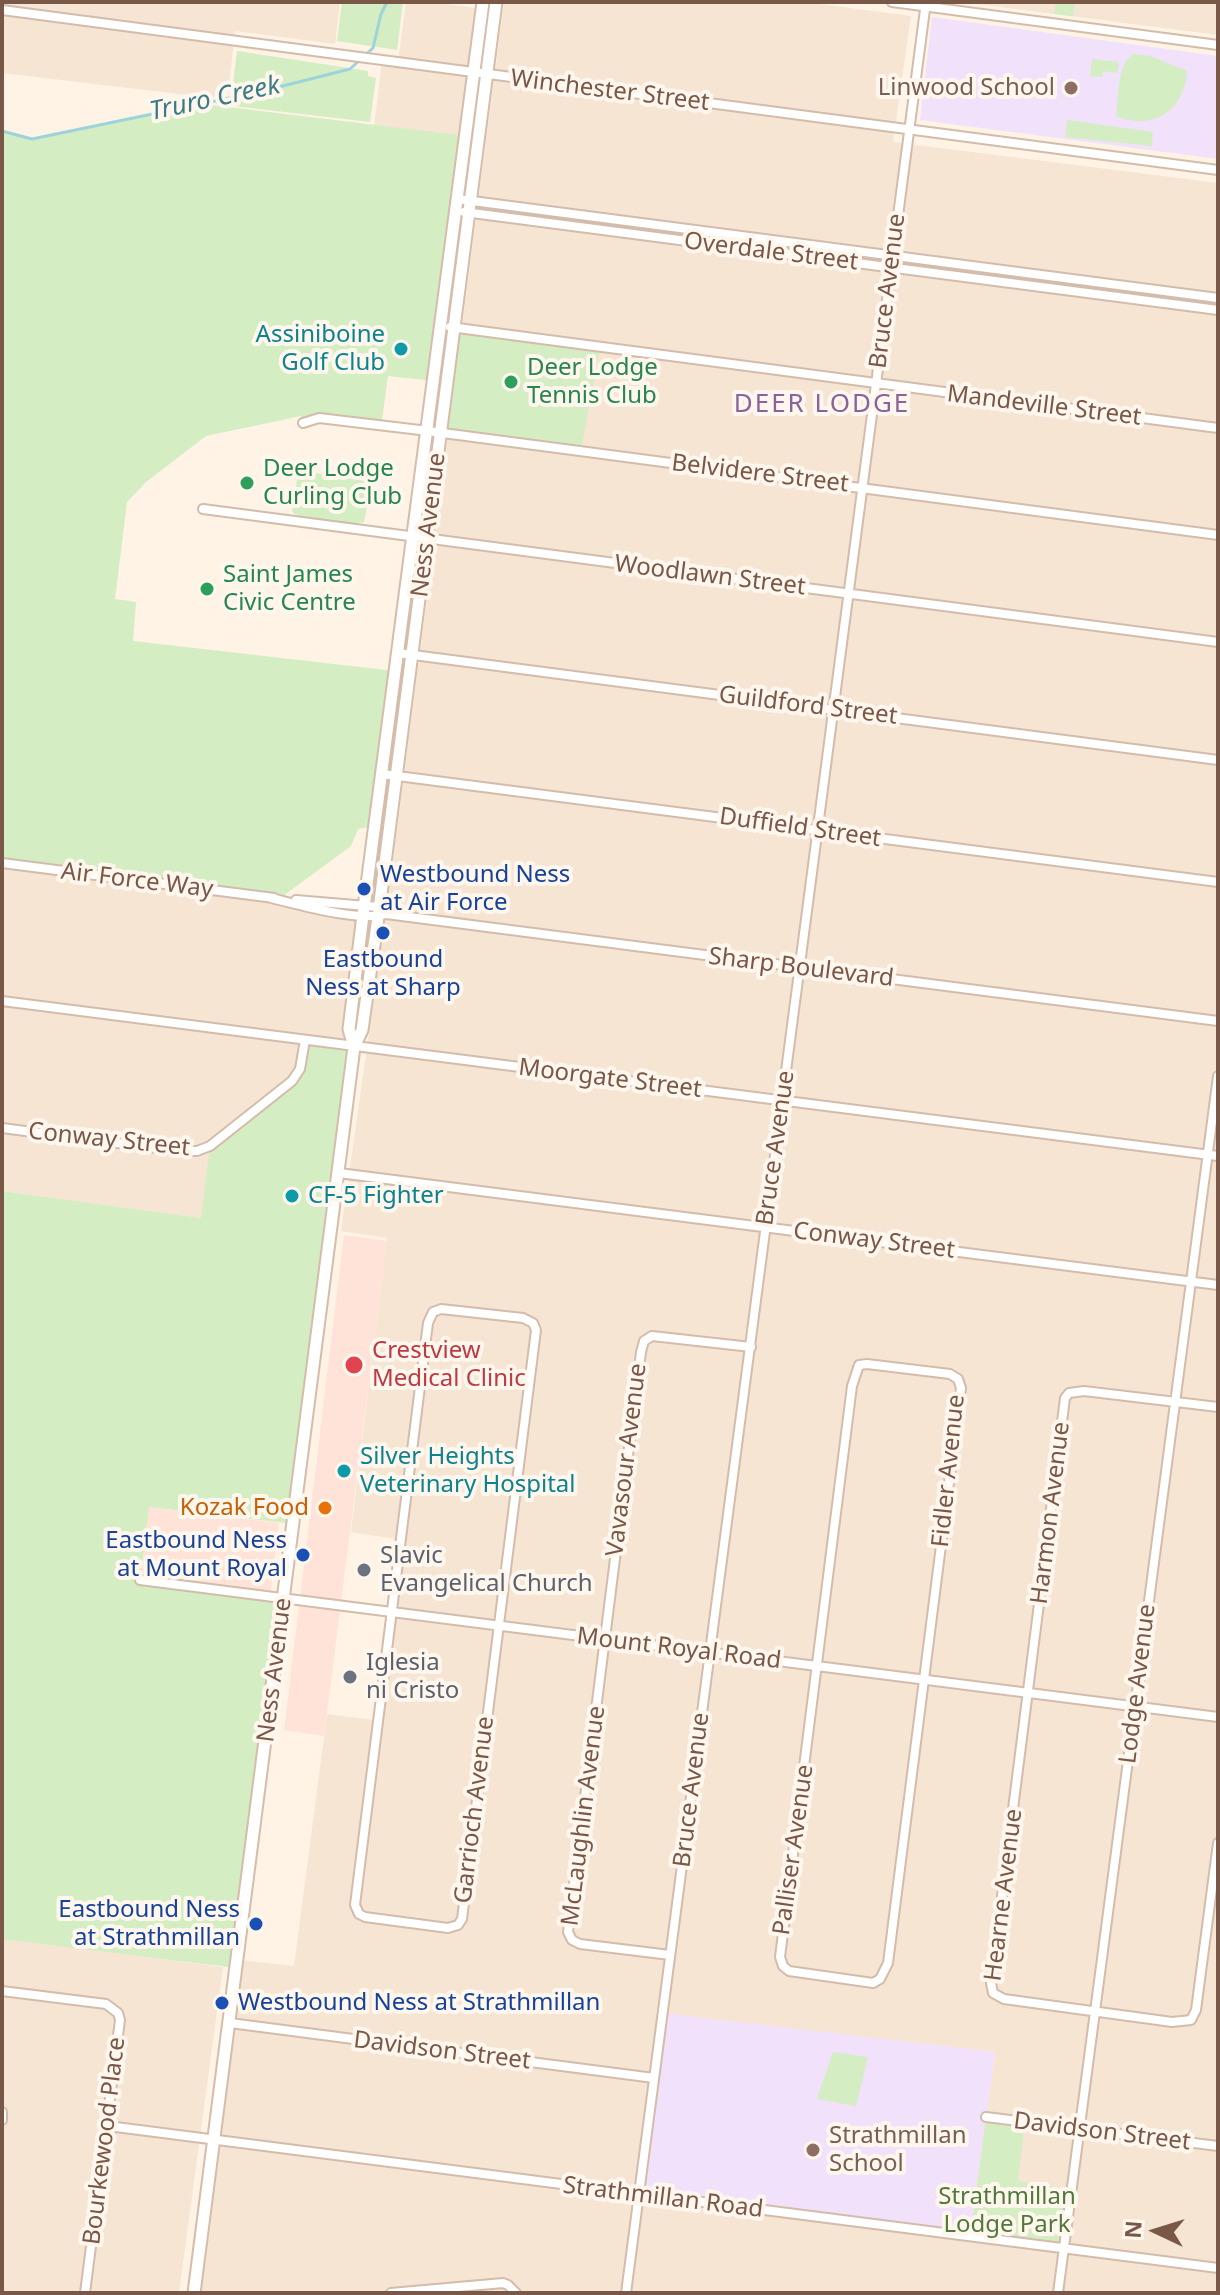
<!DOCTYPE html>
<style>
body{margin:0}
#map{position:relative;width:1220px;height:2295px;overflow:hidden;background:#fef3e5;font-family:"Noto Sans",sans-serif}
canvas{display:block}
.frame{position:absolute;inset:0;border:4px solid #795848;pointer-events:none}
.north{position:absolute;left:1116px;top:2191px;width:80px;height:80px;-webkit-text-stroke:6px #fff7ed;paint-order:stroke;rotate:274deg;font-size:22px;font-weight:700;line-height:32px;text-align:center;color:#795848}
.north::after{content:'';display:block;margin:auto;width:28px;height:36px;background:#795848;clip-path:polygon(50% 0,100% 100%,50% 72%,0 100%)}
</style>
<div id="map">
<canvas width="1220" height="2295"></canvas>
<div class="frame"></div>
<div class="north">N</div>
</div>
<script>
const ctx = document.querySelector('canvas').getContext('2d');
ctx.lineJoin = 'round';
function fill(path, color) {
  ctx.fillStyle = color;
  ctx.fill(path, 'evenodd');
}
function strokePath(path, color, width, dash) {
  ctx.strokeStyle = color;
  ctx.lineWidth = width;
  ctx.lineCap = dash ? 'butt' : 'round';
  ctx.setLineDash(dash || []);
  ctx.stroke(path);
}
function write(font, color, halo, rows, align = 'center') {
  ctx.font = font + ' "Noto Sans",sans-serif';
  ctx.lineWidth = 8;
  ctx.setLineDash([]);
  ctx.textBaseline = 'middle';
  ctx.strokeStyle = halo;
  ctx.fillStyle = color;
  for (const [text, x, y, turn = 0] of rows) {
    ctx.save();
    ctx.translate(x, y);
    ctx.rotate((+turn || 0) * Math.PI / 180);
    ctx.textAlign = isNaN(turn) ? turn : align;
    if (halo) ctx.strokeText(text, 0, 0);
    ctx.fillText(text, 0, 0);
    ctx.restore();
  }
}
const residential = new Path2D(`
 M2 2H340L335 44 235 31 229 86 213 98 2 73Z
 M406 2H432L482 9 466 136 374 127 382 61 398 62Z
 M504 2H804L911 16 893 142 1218 183V2293H194L238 1960 294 1966 327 1714 374 1720 395 1539 351 1532 387 1238 341 1231 388 899ZM836 2034 995 2052 986 2117 1018 2181 1063 2248 639 2195Z
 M963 2H1218V35L1054 14Z
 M2 863 271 898 363 915 354 976V1047L302 1061 201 1218 2 1191Z
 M2 1938 223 1967 179 2293H2Z`);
const commercial = new Path2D(`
 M344 1235 387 1241 324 1736 284 1730Z
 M148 1507 279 1523 270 1597 140 1580Z`);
const education = new Path2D(`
 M932 17 1218 56V159L920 120Z
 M663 2013 995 2052 970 2237 639 2195Z`);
const green = new Path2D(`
 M342 2H403L397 50 337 41Z
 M1056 2H1075L1073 16 1054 14Z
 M237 51 368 71V76L376 78 370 122 216 104 217 98 231 99Z
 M1133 54 1150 56 1187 71C1184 111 1154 131 1116 116 1119 98 1117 64 1133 54Z
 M1092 59 1119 62 1117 73 1103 71 1102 77 1090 76Z
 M203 104 466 136 434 381 388 376 381 427 319 418 303 423 301 416 206 436 146 482 127 502 115 599 136 602 133 641 395 671 374 826 358 829 351 846 279 899 2 863V131L32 139Z
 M1067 120 1153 132 1152 146 1065 137Z
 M454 327 600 347 581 450 441 432Z
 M303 471 364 481 372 485 364 522 351 525 299 517 292 512 298 473Z
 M305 1040 354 1047 294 1524 149 1507 140 1580 284 1597 236 1968 2 1939V1191L201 1218 210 1146 297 1075Z
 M833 2052 868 2057 856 2106 817 2099Z
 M986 2117 1025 2122 1018 2181 1071 2189 1063 2248 970 2237Z`);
const stream = new Path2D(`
 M2 131 32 139 263 91 350 69 373 48 381 14 387 2`);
const minor = new Path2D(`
 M892 2 1218 45
 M2 10 1218 170
 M457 199 1218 298
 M464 212 1218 310
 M450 327 1218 428
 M303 423 319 418 420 430 1218 535
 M203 509 1218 642
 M398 653 1218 760
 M382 774 1218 882
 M2 863 274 898
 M271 898C300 905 359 922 386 914L1218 1021
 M296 900 379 907 381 910
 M2 1001 1218 1156
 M2 1128 179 1151H197L210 1146 292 1081 300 1069 305 1040
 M339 1173 1218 1285
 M441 1309 523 1318 533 1323 536 1330 462 1919 458 1925 448 1928 365 1917 359 1914 355 1905 428 1323 433 1312Z
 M867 1364 950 1374 958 1379 961 1388 888 1963 880 1979 873 1983 789 1971 783 1966 780 1957 852 1386 859 1365Z
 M1218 1407 1084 1391 1069 1393 1065 1398 991 1983 993 1993 1004 1999 1172 2022 1191 2020 1196 2010 1218 1843
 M140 1580 1218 1717
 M670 1955 580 1944 572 1940 568 1932 641 1352 644 1341 652 1336 751 1347
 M2 1991 106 2004 118 2013 120 2020 85 2293
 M230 2023 654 2078
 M2 2112V2120
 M986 2117 1218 2146
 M108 2126 1218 2268
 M391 2293 503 2283 508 2285 516 2293
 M626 2293 926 2
 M1058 2293 1218 1076`);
const secondary = new Path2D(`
 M354 1047 349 1029 363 915 483 2
 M194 2293 354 1047 362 1030 378 917 496 2`);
const markers = [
 [1071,88,8,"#8d6e63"],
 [401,349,8,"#0f9aa8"],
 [511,382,8,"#2e9e5b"],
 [247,483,8,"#2e9e5b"],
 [207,589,8,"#2e9e5b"],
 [364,889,8,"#1a4fb4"],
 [383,933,8,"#1a4fb4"],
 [292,1196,8,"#0f9aa8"],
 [354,1365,10,"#e0444e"],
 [344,1471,8,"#0f9aa8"],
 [325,1508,8,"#e8710a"],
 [303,1555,8,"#1a4fb4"],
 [364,1570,8,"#6b7280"],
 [350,1677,8,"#6b7280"],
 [256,1924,8,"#1a4fb4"],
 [222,2003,8,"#1a4fb4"],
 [813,2150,8,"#8d6e63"]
];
const educationNames = [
 ["Linwood School",1055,88],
 ["Strathmillan",829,2136,"left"],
 ["School",829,2164,"left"]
];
const streetNames = [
 ["Winchester Street",610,91,7],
 ["Overdale Street",771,252,7],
 ["Bruce Avenue",888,291,-83],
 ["Mandeville Street",1044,406,7],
 ["Belvidere Street",760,474,7],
 ["Ness Avenue",429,525,-83],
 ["Woodlawn Street",710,576,7],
 ["Guildford Street",808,706,7],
 ["Duffield Street",800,828,8],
 ["Air Force Way",137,881,7],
 ["Sharp Boulevard",801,968,7],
 ["Moorgate Street",610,1079,7],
 ["Conway Street",109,1140,6],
 ["Bruce Avenue",776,1148,-82],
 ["Conway Street",874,1241,7],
 ["Vavasour Avenue",627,1460,-83],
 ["Fidler Avenue",949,1471,-84],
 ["Harmon Avenue",1051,1513,-83],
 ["Mount Royal Road",679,1649,7],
 ["Ness Avenue",275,1670,-83],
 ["Lodge Avenue",1138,1684,-83],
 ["Bruce Avenue",692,1790,-83],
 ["Garrioch Avenue",475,1810,-83],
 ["McLaughlin Avenue",584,1816,-83],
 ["Palliser Avenue",794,1850,-82],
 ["Hearne Avenue",1004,1895,-83],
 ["Davidson Street",442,2051,7],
 ["Davidson Street",1102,2132,7],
 ["Bourkewood Place",105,2141,-83],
 ["Strathmillan Road",663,2198,7]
];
const cultureNames = [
 ["Assiniboine",385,335,"right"],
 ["Golf Club",385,363,"right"],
 ["CF-5 Fighter",308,1196],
 ["Silver Heights",360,1457],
 ["Veterinary Hospital",360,1485]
];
const leisureNames = [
 ["Deer Lodge",527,368],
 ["Tennis Club",527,396],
 ["Deer Lodge",263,469],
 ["Curling Club",263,497],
 ["Saint James",223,575],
 ["Civic Centre",223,603]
];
const transitNames = [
 ["Westbound Ness",380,875],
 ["at Air Force",380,903],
 ["Eastbound",383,960,"center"],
 ["Ness at Sharp",383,988,"center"],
 ["Eastbound Ness",287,1541,"right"],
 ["at Mount Royal",287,1569,"right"],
 ["Eastbound Ness",240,1910,"right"],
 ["at Strathmillan",240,1938,"right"],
 ["Westbound Ness at Strathmillan",238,2003]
];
const healthNames = [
 ["Crestview",372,1351],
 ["Medical Clinic",372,1379]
];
const foodNames = [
 ["Kozak Food",309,1508]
];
const worshipNames = [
 ["Slavic",380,1556],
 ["Evangelical Church",380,1584],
 ["Iglesia",366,1663],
 ["ni Cristo",366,1691]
];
const parkNames = [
 ["Strathmillan",1007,2197],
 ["Lodge Park",1007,2225]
];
const waterNames = [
 ["Truro Creek",215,99,-12]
];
const neighbourhoodNames = [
 ["DEER LODGE",822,405]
];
fill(residential, '#f6e5d3');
fill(commercial, '#ffe3d8');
fill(education, '#f1e1fa');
fill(green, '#d4edc2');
strokePath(stream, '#9dd3db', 3);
strokePath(minor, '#d3bcac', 12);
strokePath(secondary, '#d6bcaa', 15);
strokePath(minor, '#fff', 8);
strokePath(secondary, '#fff', 11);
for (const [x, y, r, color] of markers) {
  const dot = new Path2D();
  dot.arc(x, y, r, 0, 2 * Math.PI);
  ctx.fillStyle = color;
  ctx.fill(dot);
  strokePath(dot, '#fff7ed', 3);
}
write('24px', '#785e54', '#fff7ed', educationNames, 'right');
write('24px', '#795848', '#fff7ed', streetNames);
write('24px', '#0d838f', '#fff7ed', cultureNames, 'left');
write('24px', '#27864d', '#fff7ed', leisureNames, 'left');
write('24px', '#164399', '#fff7ed', transitNames, 'left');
write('24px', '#be3a42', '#fff7ed', healthNames, 'left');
write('24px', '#c56008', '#fff7ed', foodNames, 'right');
write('24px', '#5b616d', '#fff7ed', worshipNames, 'left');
write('24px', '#507a3c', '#fff7ed', parkNames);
write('italic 26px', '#3d7b87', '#fff7ed', waterNames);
ctx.letterSpacing = '2px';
write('26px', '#88639c', '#fff7ed', neighbourhoodNames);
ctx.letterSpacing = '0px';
</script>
